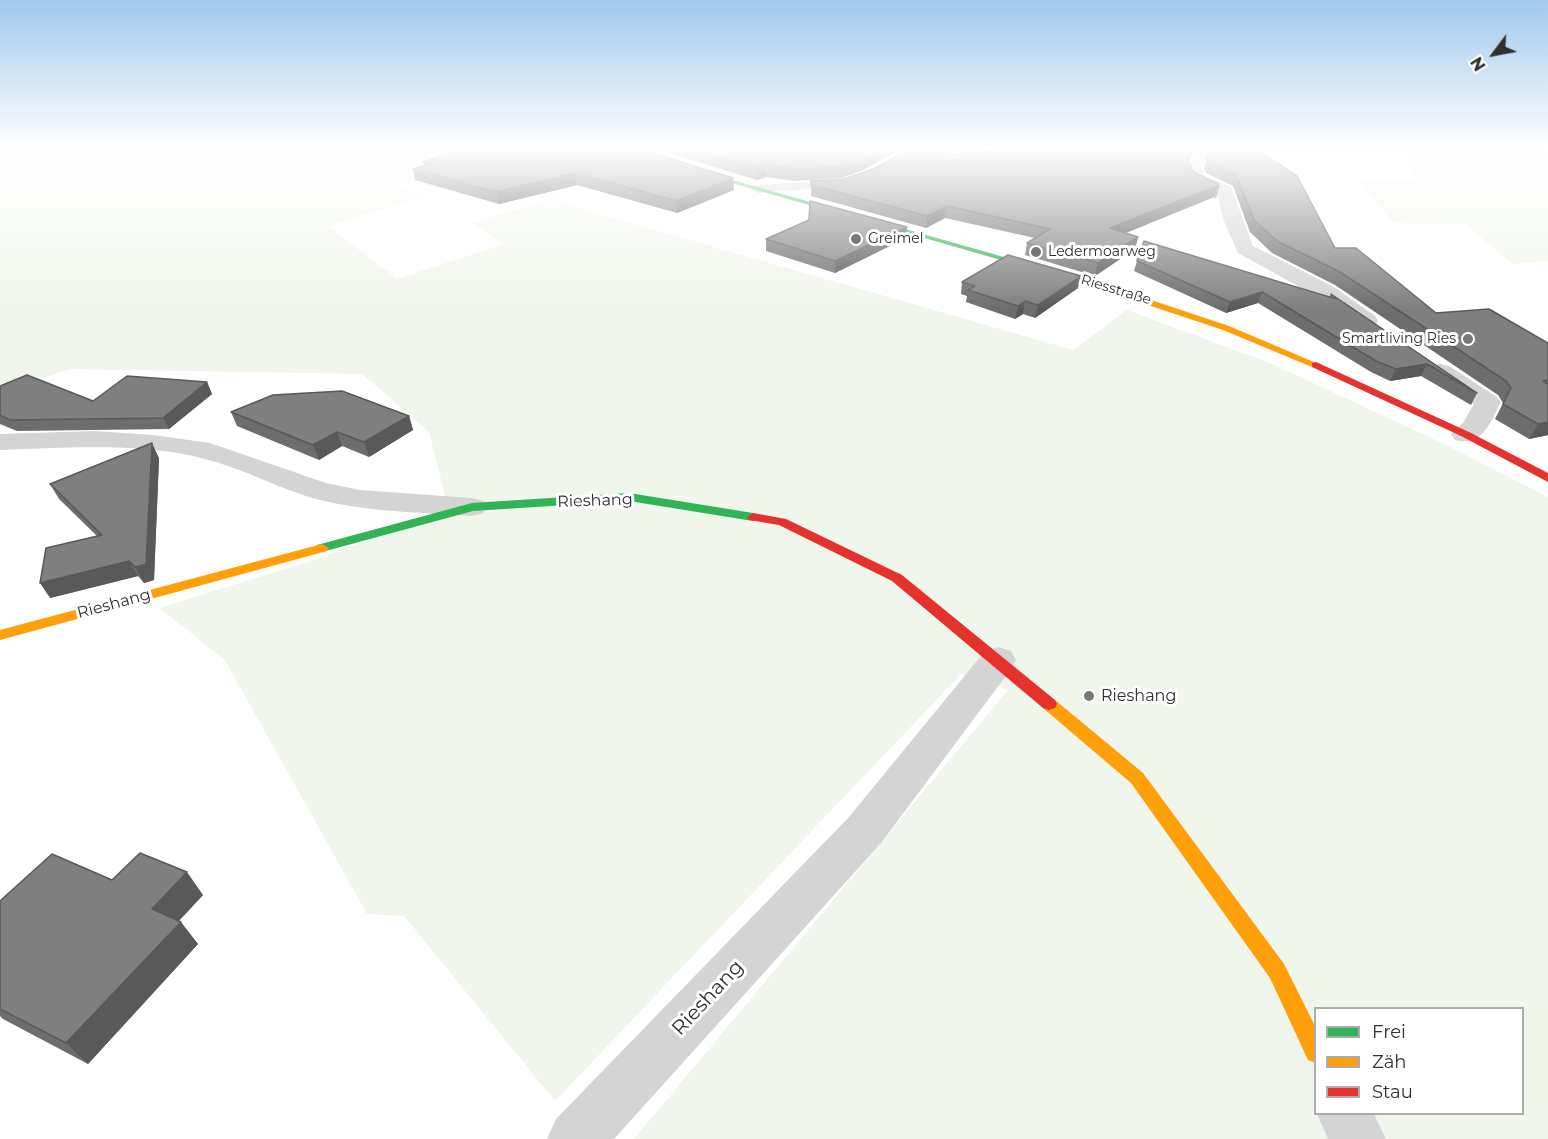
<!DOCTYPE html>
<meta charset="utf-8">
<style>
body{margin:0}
#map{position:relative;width:1548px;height:1139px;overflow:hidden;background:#fff;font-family:Montserrat,sans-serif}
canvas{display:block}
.legend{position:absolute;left:1314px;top:1007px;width:210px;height:108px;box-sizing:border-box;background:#fff;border:2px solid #acacac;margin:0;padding:8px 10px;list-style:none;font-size:18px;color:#303030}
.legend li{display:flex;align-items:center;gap:12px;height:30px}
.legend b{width:30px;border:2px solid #acacac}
.north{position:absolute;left:1464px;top:24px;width:60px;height:60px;-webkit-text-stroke:4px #fff;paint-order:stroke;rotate:238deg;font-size:16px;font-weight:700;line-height:24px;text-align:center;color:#303030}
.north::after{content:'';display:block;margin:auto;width:21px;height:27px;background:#303030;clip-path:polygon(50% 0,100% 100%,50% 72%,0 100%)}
</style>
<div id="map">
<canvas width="1548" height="1139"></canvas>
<ul class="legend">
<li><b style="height:8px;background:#30b455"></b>Frei</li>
<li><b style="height:8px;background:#ff9f0a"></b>Zäh</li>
<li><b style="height:8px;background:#e5322d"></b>Stau</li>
</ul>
<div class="north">N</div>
</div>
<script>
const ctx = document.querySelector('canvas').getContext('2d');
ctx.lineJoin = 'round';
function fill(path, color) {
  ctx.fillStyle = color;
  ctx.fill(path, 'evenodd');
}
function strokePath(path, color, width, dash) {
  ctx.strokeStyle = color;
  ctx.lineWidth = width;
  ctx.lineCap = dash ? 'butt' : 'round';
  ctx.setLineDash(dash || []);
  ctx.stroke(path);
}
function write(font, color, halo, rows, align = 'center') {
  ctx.font = font + ' Montserrat,sans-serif';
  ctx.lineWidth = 6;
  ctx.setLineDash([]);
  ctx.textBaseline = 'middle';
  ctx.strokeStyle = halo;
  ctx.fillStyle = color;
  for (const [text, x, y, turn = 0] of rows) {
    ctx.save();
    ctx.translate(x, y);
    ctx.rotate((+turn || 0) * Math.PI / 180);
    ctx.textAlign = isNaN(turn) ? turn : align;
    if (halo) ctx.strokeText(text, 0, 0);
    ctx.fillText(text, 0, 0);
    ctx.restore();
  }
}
const green = new Path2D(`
 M0 149H488L392 181 421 197 328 226 397 279 504 244 472 223 554 198 585 210 1073 350 1127 310 1270 363 1442 443 1548 497V1139H634L1008 690 961 674 555 1101 404 916 367 914 225 660 159 608 308 562 449 511 429 432 362 374 71 369 0 391ZM1316 1008H1522V1114H1316Z
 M1408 149H1548V261L1512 264 1466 224 1394 223 1359 181H1414Z`);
const lane = new Path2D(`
 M928 149H957L951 153 909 160 903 156 905 153Z
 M846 179 851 180 852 183 851 186 757 193 750 189 757 185Z`);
const street = new Path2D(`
 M1202 149H1221L1208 158 1202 168 1204 175 1231 187 1253 246 1334 287 1375 316 1378 321 1375 326 1367 328 1359 326 1318 297 1238 253 1224 221 1217 194 1191 181 1186 168 1197 152Z
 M1440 364 1449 366 1497 397 1501 402C1491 422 1482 447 1455 440L1451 434 1463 423 1474 404 1431 376 1428 371 1431 366Z
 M94 431 153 435 210 443 326 483 360 490 472 498 483 501 487 507 483 513 472 516C417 512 361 512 309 497 274 486 241 468 205 459 144 442 64 448 0 450V434Z
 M998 647 1011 651 1016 660 1011 669 881 843 614 1139H547L556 1119 849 817 985 651Z
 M1317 1114H1374L1386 1139H1328Z`);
const fast = new Path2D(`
 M625 149H635L736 181 1092 282 1085 284 732 183Z
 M629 493 753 513 759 517 753 521 629 501 473 511 322 552 315 548 317 545 472 503Z`);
const slow = new Path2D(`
 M1085 280H1091L1229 326 1321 365 1320 367H1312L1223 330 1085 284Z
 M322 544 329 548 327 551 0 640V630Z
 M1049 698 1055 700 1143 773 1284 964 1316 1028V1063L1308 1060 1270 978 1131 783 1043 708 1041 704 1043 700Z`);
const jam = new Path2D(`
 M1316 362 1469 432 1548 473V482L1461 436 1312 367V363Z
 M753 513 786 519 902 575 1055 700 1057 704 1055 708 1049 710 1043 708 892 581 779 525 749 520 747 517Z`);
const wall = new Path2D(`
 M656 149H913L895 152 863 170 841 178 795 181 766 177 757 180Z
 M1005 149H1198L1195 151 1188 162 1193 172 1218 184 1219 187 1216 199 1214 197 1126 233 1138 237 1135 249 1095 276 1025 255 1027 243 1035 238 945 218 926 228 811 196V181L844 179 873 169 947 155Z
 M1213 149 1335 248 1436 313 1548 343V435L1529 439 1495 419 1503 403 1498 395 1335 285 1272 253 1250 232 1233 186 1206 173 1204 168 1207 158Z
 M423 162 733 178 734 190 677 213 577 185 499 204 415 180 413 169 424 165Z
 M809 220 906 238 835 273 766 251V239Z
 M1137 261 1329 297 1331 294 1477 393 1471 405 1421 376 1390 381 1371 372 1258 303 1226 313 1134 271Z
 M962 282 1078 288 1035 318 1023 314 1015 319 966 302 967 296 961 294Z
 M207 382 212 394 169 429 17 431 0 424V386L93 401Z
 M231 412 409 416 413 430 369 457 342 446 319 460 237 426Z
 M159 458 154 580 144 583 138 576 50 598 97 536 59 499 50 484Z
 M112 880 203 895 179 921 198 944 88 1064 3 1019 0 1016V901Z`);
const shadedWall = new Path2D(`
 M881 149H913L895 152 863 170 841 178V167Z
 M1192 149H1198L1195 151 1184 169 1187 158Z
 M766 165V177L757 180V169Z
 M576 173 577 185 499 204 496 192Z
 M733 178 734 190 677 213 676 201Z
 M1217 186 1214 197 1108 240 1110 228Z
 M947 206 945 218 926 228 927 216Z
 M907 227 906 238 835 273V261Z
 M1138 237 1135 249 1095 276 1098 263Z
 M1081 276 1078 288 1035 318 1038 305Z
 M1262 292 1258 303 1226 313 1230 302Z
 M1025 301 1023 314 1015 319 1018 306Z
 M1427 364 1421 376 1390 381 1396 369Z
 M207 382 212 394 169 429 163 418Z
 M409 416 413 430 369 457 364 442Z
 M1548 422V435L1529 439 1538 424Z
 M337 432 342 446 319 460 313 445Z
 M152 443 159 458 154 580 144 583 135 567Z
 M129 561 138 576 50 598 40 583Z
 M187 872 203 895 169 931 152 909Z
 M181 922 198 944 88 1064 66 1043Z`);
const building = new Path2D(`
 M465 149H640L733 178 676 201 576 173 496 192 413 169 429 164 423 162Z
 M691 149H881L864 159 841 167 795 169 766 165 757 169Z
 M922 149H943L947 155 1005 149H1192L1187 158 1193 172 1218 184 1219 187 1217 186 1110 228 1138 237 1098 263 1027 243 1050 229 947 206 927 216 811 185V181L844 179 873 169 905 152Z
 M1213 149H1256L1297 176 1335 248H1356L1436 313 1489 309 1548 343V380L1543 381 1548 384V422L1538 424 1503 404 1511 388 1506 381 1340 272 1277 241 1254 220 1236 175 1209 163 1207 158Z
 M810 201 907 227 835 261 766 239 809 220Z
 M1144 241 1336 299 1331 294 1477 393 1427 364 1396 369 1376 361 1262 292 1230 302 1137 261Z
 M1008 255 1081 276 1038 305 1025 301 1018 306 968 290 975 286 962 282Z
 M27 375 93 401 127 376 207 382 163 418 10 420 0 415V386Z
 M342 391 409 416 364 442 337 432 313 445 231 412 273 395Z
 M152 443 146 564 135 567 129 561 40 583 46 548 102 535 50 484Z
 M140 853 187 872 152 909 181 922 66 1043 0 1009V901L52 854 112 880Z`);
const markers = [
 [856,239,6,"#787878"],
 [1036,252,6,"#787878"],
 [1468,339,6,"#787878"],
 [1089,696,6,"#787878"]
];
const farPoinames = [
 ["Greimel",868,239],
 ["Ledermoarweg",1048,252],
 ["Smartliving Ries",1456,339,"right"]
];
const farStreetnames = [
 ["Riesstraße",1116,290,17]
];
const streetNames = [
 ["Rieshang",595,501,-2],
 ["Rieshang",114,604,-15]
];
const poiNames = [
 ["Rieshang",1101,696]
];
const nearStreetnames = [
 ["Rieshang",708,998,-47]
];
fill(green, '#f1f6ec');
fill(lane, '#d4d4d4');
fill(street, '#d4d4d4');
fill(fast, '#30b455');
fill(slow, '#ff9f0a');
fill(jam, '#e5322d');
fill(wall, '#6d6d6d');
fill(shadedWall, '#595959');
fill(building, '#7f7f7f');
strokePath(building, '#595959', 1.5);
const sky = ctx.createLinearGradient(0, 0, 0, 309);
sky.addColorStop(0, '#a1c9ed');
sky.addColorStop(0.48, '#fff');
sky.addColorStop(1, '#ffffff00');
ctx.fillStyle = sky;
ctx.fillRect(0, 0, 1548, 309);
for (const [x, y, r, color] of markers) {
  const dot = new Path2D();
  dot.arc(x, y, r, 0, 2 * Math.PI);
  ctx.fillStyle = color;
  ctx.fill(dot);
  strokePath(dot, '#fff', 2);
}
write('14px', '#303030', '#fff', farPoinames, 'left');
write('14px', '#303030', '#fff', farStreetnames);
write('16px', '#303030', '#fff', streetNames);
write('16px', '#303030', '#fff', poiNames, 'left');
write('20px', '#303030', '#fff', nearStreetnames);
</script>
